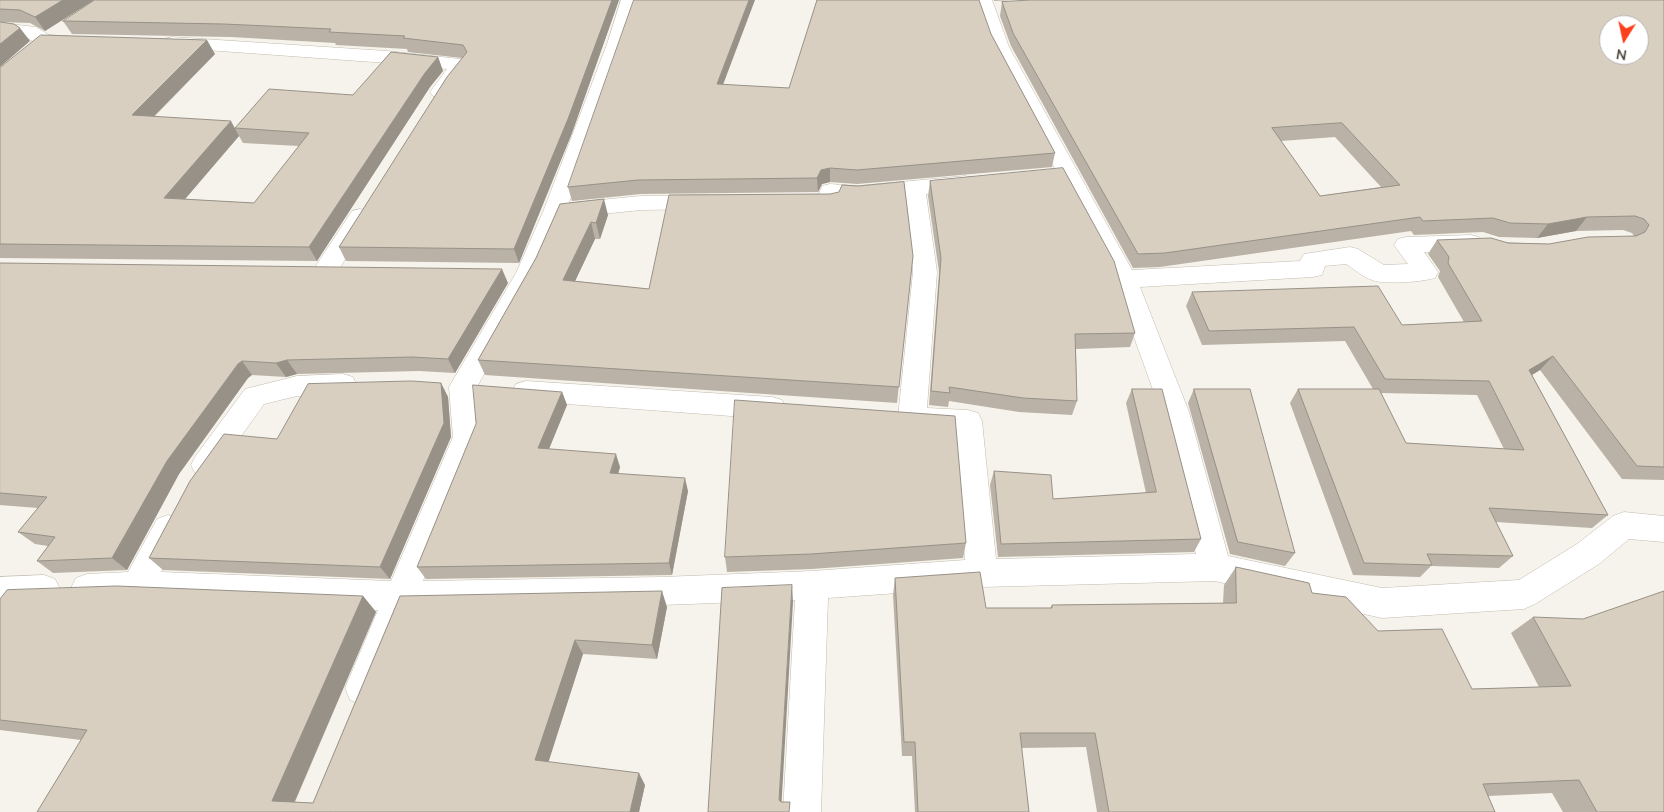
<!DOCTYPE html>
<style>
body{margin:0}
#map{position:relative;width:1664px;height:812px;overflow:hidden;background:#f6f3ec;font-family:"Nunito Sans",sans-serif}
canvas{display:block}
.north{position:absolute;left:1599px;top:15px;width:50px;height:50px;box-sizing:border-box;background:#fff;border:1px solid #b7b4b0;border-radius:50%;rotate:190deg;font-size:14px;font-weight:700;line-height:20px;text-align:center;color:#4b4439}
.north::after{content:'';display:block;margin:auto;width:18px;height:22px;background:#fc3f1d;clip-path:polygon(50% 0,100% 100%,50% 72%,0 100%)}
</style>
<div id="map">
<canvas width="1664" height="812"></canvas>
<div class="north">N</div>
</div>
<script>
const ctx = document.querySelector('canvas').getContext('2d');
ctx.lineJoin = 'round';
function strokePath(path, color, width, dash) {
  ctx.strokeStyle = color;
  ctx.lineWidth = width;
  ctx.lineCap = dash ? 'butt' : 'round';
  ctx.setLineDash(dash || []);
  ctx.stroke(path);
}
function fill(path, color) {
  ctx.fillStyle = color;
  ctx.fill(path, 'evenodd');
}
const minor = new Path2D(`
 M621 0H639L625 44 569 203 641 196 705 195 713 197 716 202 713 207 705 209 641 210 563 218 540 273 477 387 481 437 423 581 662 577 812 571 965 560 955 431 917 429 902 425 898 417 913 272 904 196 857 200 841 199 838 206C824 210 806 210 792 206L789 201 792 196 819 194 822 186 830 184 857 186 965 176 973 178 976 183 973 188 926 194 937 272 927 408 968 410 978 413 982 421 996 559 1196 554 1161 412 1113 279 991 47 974 0H992L1009 47 1132 270 1300 261 1304 254 1350 247 1358 249 1384 265 1408 264 1394 245 1398 239 1406 237 1471 235 1479 237 1483 243 1479 249 1471 251 1424 252 1438 272 1435 278C1421 282 1386 285 1372 280 1363 277 1354 269 1346 264L1325 266 1322 275 1313 277 1140 287 1189 412 1228 556 1382 588 1519 580 1577 544 1613 516 1624 512 1664 516V542L1629 539 1599 564 1535 604 1524 609 1382 618 1215 581 982 587 828 598 821 812H783L795 600 662 605 411 610 374 700 362 705 350 700 345 688 378 610 137 600 87 602 76 598 71 588 76 578 87 574 128 572 157 519 168 515 179 519 183 528 161 572 391 581 453 437 449 387 516 273 543 212 607 44Z
 M0 23 36 27 49 35 81 37 83 41 81 45 45 47 38 45 25 36 0 33Z
 M172 37 387 51 460 59 467 61 470 65 447 96 440 98 433 96 430 92 447 69 387 63 165 47 163 43 165 39Z
 M360 209 368 211 371 216 335 276 326 278 317 276 314 270 317 264 352 211Z
 M343 374 353 377 356 384 353 391 343 394 297 396 264 404 215 473 205 477 195 473 191 465 195 457 245 389 297 376Z
 M526 381 772 397 782 400 786 408 782 416 772 419 526 401 516 398 512 391 516 384Z
 M44 575 55 579 60 589 55 599 44 603 0 605V577Z`);
const wall = new Path2D(`
 M0 0H94L45 31 30 23 0 22Z
 M619 0 572 133 519 263 346 261 339 247 462 58 408 52 407 49 336 45 335 43 231 37 72 34 63 21Z
 M994 0H1011L994 1Z
 M1664 0V480L1622 479 1540 370 1532 375 1608 515 1592 528 1496 522 1513 556 1499 568 1431 566 1420 577 1353 575 1290 403 1298 389H1373L1345 341 1202 345 1186 306 1192 292 1402 325 1464 322 1438 277 1440 271 1428 254 1437 240 1549 244 1634 236 1632 233 1623 230 1576 231 1537 238 1499 237 1483 232 1414 235 1411 231 1160 267 1133 268 1011 46 1000 16 1002 2ZM1335 137 1381 187 1320 196 1281 141ZM1381 393 1477 395 1504 449 1406 443Z
 M991 34 1055 153 1052 167 857 184 830 182 822 184 818 192 641 194 572 201 568 187 723 85 789 88Z
 M215 54 154 117 235 128 353 95 438 57 443 71 430 87 317 261 0 258V68ZM239 136 243 143 299 146 254 203 185 199Z
 M930 181 1135 333 1130 347 1076 349 1077 401 1072 415 1019 412 949 401 948 407 929 405 939 272 928 196Z
 M560 204 608 215 600 239H595L575 281 649 289 913 256 897 403 485 375 478 360 536 258Z
 M0 263 508 283 455 373 419 371 297 374 286 377 252 375 248 378 179 474 127 570 53 573 37 561 48 546 35 544 18 532 38 508 0 505Z
 M441 383 448 397 451 437 390 579 163 570 149 558Z
 M1132 389 1201 539 1194 552 998 557 990 485 994 471 1053 499 1146 493 1126 403Z
 M1194 389 1295 553 1285 566 1230 554 1188 403Z
 M562 392 567 405 549 449 620 467 618 473 688 491 672 575 426 579 417 567Z
 M966 543 963 558 812 569 727 572 725 557Z
 M1236 567 1312 593 1378 631 1472 689 1539 687 1511 633 1533 617 1664 812H1563L1552 793 1488 796 1495 812H1097L1086 747 1021 748 1029 812H915L912 756H902L893 595 895 578 986 608H1050L1052 605 1223 603 1224 585Z
 M363 596 376 612 295 802 313 803 400 596 667 607 657 659 583 654 548 762 645 785 639 812H37L81 740 0 730V599Z`);
const shadedWall = new Path2D(`
 M63 0H94L45 31 35 17Z
 M612 0H619L572 133 519 263 514 249Z
 M749 0H755L718 98 717 84Z
 M20 28 30 41 0 67V44Z
 M207 40 215 54 141 129 132 115Z
 M438 57 443 71 430 87 317 261 309 247 425 73Z
 M231 121 239 136 174 212 164 198Z
 M830 168V182L822 184 818 192 817 178 821 170Z
 M604 199 608 215 600 239 596 223Z
 M1587 217 1576 231 1537 238 1548 224Z
 M591 222 595 239 568 296 563 280Z
 M502 269 508 283 455 373 448 359Z
 M1553 356 1540 370 1517 384 1529 370Z
 M287 360 297 374 286 377 276 363Z
 M242 361 252 375 248 378 179 474 127 570 112 558 167 461 238 364Z
 M441 383 448 397 451 437 390 579 380 567Z
 M562 392 567 405 544 461 538 448Z
 M616 454 620 467 615 486 610 473Z
 M685 478 688 491 672 575 669 563Z
 M792 585 793 602 781 812 779 800Z
 M662 591 667 607 657 659 652 645Z
 M363 596 376 612 290 812 272 801Z
 M575 640 583 654 545 773 535 760Z
 M639 773 645 785 639 812H630Z`);
const building = new Path2D(`
 M0 0H63L35 17 20 10 0 9Z
 M95 0H612L568 119 514 249 339 247 447 77 467 52 463 45 403 38 405 36 329 32 331 29 224 24 63 21Z
 M634 0H749L717 84 789 88 817 0H979L991 34 1055 153 857 170 830 168 821 170 817 178 638 180 568 187Z
 M1031 0H1664V467L1637 466 1553 356 1529 370 1608 515 1489 508 1513 556 1427 554 1432 565 1364 563 1298 389H1379L1406 443 1524 450 1489 381 1385 379 1354 327 1209 331 1192 292 1378 286 1402 325 1482 321 1448 263 1449 257 1437 240 1491 238 1508 243 1549 244 1588 237 1636 236 1645 232 1649 225 1644 219 1635 216 1587 217 1548 224 1510 223 1493 218 1423 221 1420 217 1165 253 1138 254 1013 33 1002 2ZM1609 25H1639V55H1609ZM1342 123 1400 185 1320 196 1272 128Z
 M0 22 14 24 20 28 0 44Z
 M41 35 207 40 132 115 231 121 164 198 254 203 309 133 235 128 269 89 353 95 391 52 438 57 425 73 309 247 0 244V68Z
 M1063 168 1114 261 1135 333 1075 334 1077 401 1023 398 949 387 950 393 931 391 941 258 930 181Z
 M904 182 913 256 899 387 478 360 536 258 560 204 604 199 596 223 591 222 563 280 649 289 669 195 830 194 839 192 842 185 858 186Z
 M0 263 502 269 448 359 412 357 287 360 276 363 242 361 238 364 167 461 112 558 37 561 55 537 18 532 47 497 0 493Z
 M412 381 441 383 444 423 380 567 149 558 190 481 224 434 277 439 308 384Z
 M473 385 562 392 538 448 616 454 610 473 685 478 669 563 417 567 476 424Z
 M1132 389H1162L1201 539 1001 544 994 471 1051 475 1053 499 1156 492Z
 M1194 389H1250L1295 553 1238 542Z
 M735 400 955 416 966 543 811 554 725 557Z
 M1236 567 1309 583 1312 593 1346 597 1378 631 1442 629 1472 689 1571 686 1533 617 1583 619 1664 591V812H1597L1579 780 1483 784 1495 812H1109L1095 733H1020L1029 812H918L915 742H904L895 578 980 572 986 608H1052V605L1236 603Z
 M792 585 779 800 781 802H790L789 812H708L722 588Z
 M117 586 363 596 272 801 313 803 400 596 662 591 652 645 575 640 535 760 639 773 630 812H37L87 730 0 720V599L7 590Z`);
strokePath(minor, '#c2bbae', 1);
fill(minor, '#fff');
fill(wall, '#bab2a6');
fill(shadedWall, '#979187');
fill(building, '#d8cfc1');
strokePath(building, '#979187', 1);
</script>
